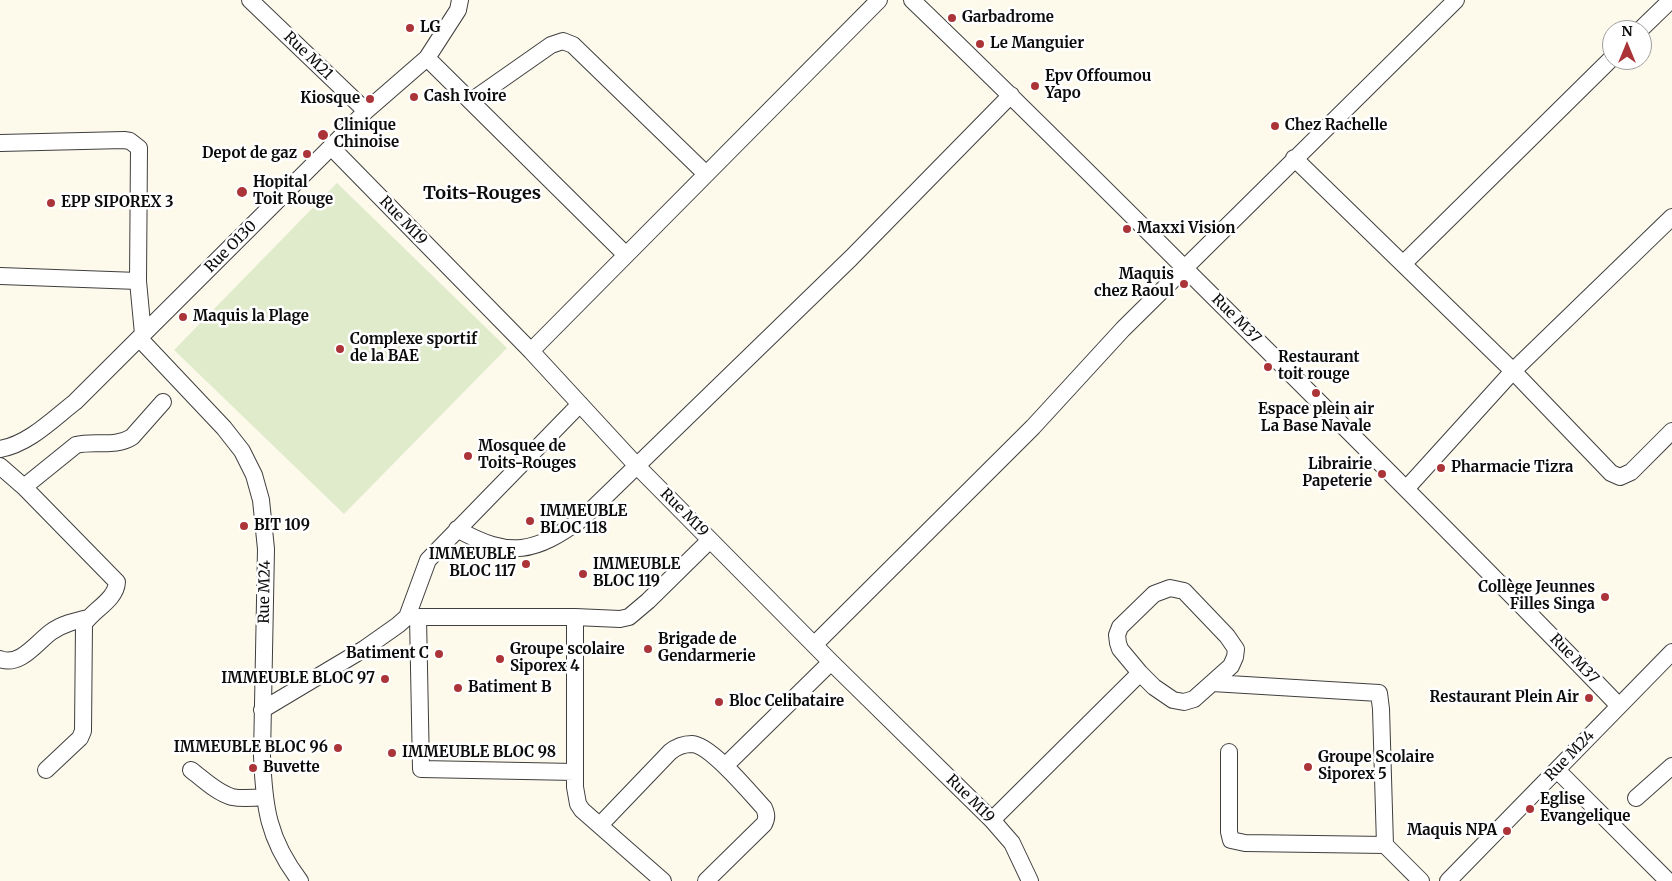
<!DOCTYPE html>
<meta charset="utf-8">
<style>
body{margin:0}
#map{position:relative;width:1672px;height:881px;overflow:hidden;background:#fdfaec;font-family:Merriweather,serif}
canvas{display:block}
.north{position:absolute;left:1602px;top:20px;width:50px;height:50px;box-sizing:border-box;background:#fff;border:1px solid #9e9e9e;border-radius:50%;rotate:0deg;font-size:14px;font-weight:700;line-height:20px;text-align:center;color:#0c0c0c}
.north::after{content:'';display:block;margin:auto;width:18px;height:22px;background:#ab3438;clip-path:polygon(50% 0,100% 100%,50% 72%,0 100%)}
</style>
<div id="map">
<canvas width="1672" height="881"></canvas>
<div class="north">N</div>
</div>
<script>
const ctx = document.querySelector('canvas').getContext('2d');
ctx.lineJoin = 'round';
function fill(path, color) {
  ctx.fillStyle = color;
  ctx.fill(path, 'evenodd');
}
function strokePath(path, color, width, dash) {
  ctx.strokeStyle = color;
  ctx.lineWidth = width;
  ctx.lineCap = dash ? 'butt' : 'round';
  ctx.setLineDash(dash || []);
  ctx.stroke(path);
}
function write(font, color, halo, rows, align = 'center') {
  ctx.font = font + ' Merriweather,serif';
  ctx.lineWidth = 5;
  ctx.setLineDash([]);
  ctx.textBaseline = 'middle';
  ctx.strokeStyle = halo;
  ctx.fillStyle = color;
  for (const [text, x, y, turn = 0] of rows) {
    ctx.save();
    ctx.translate(x, y);
    ctx.rotate((+turn || 0) * Math.PI / 180);
    ctx.textAlign = isNaN(turn) ? turn : align;
    if (halo) ctx.strokeText(text, 0, 0);
    ctx.fillText(text, 0, 0);
    ctx.restore();
  }
}
const pitch = new Path2D(`
 M337 183 507 348 344 514 174 350Z`);
const minor = new Path2D(`
 M250 0 366 111
 M912 0C1034 117 1153 237 1273 356 1389 472 1505 587 1619 706
 M1640 30 1671 0
 M427 58 626 255
 M471 101 551 45 563 41 573 45 706 174
 M0 143 124 140 130 141 139 148 138 281 0 276
 M331 147 531 351 637 466 831 662 992 820 1012 843 1030 881
 M1294 158 1513 371 1611 473 1620 477 1631 472 1672 431
 M1403 264 1612 58
 M138 281 143 334
 M139 338 224 428 242 451 254 475 261 500 266 549 262 756C264 807 268 839 300 881
 M531 351 879 0
 M0 449C29 444 53 419 75 402L331 147 366 111 427 58 458 10 460 0
 M0 466 24 487 117 582C116 600 93 610 84 624L83 731 80 738 46 770
 M24 487 76 445C94 440 115 448 132 437L163 402
 M1406 489 1513 371 1672 217
 M457 529C510 559 535 553 583 518L851 258 1011 95
 M1170 588 1184 591 1227 636 1236 649 1235 657 1231 666 1194 699 1184 702 1173 700 1154 687 1140 673 1120 649 1118 643 1117 635 1120 627 1154 594Z
 M407 617H575L620 619 629 617 648 601 710 540
 M418 617 421 769 575 772
 M575 617V787L578 804 582 810 663 881
 M814 645 1033 427 1123 329 1456 0
 M0 659C20 667 36 643 51 632 62 624 75 621 88 618
 M1212 683 1379 693 1381 709 1385 845 1421 881
 M262 710 364 649 398 625 407 617 428 560 580 404
 M1229 752V832L1231 840 1245 843 1385 845
 M725 766 831 662
 M191 770C203 779 217 793 232 797 242 799 254 798 264 797
 M1557 770 1668 881
 M1636 798 1672 766
 M992 820 1140 673
 M600 825 670 752C676 747 684 744 692 744 711 745 750 793 764 808 767 815 767 818 764 824L706 881
 M1448 881 1672 652`);
const markers = [
 [952,18,5,"#ab3438"],
 [410,28,5,"#ab3438"],
 [980,44,5,"#ab3438"],
 [1035,86,5,"#ab3438"],
 [414,97,5,"#ab3438"],
 [370,99,5,"#ab3438"],
 [1275,126,5,"#ab3438"],
 [323,135,6,"#ab3438"],
 [307,154,5,"#ab3438"],
 [242,192,6,"#ab3438"],
 [51,203,5,"#ab3438"],
 [1127,229,5,"#ab3438"],
 [1184,284,5,"#ab3438"],
 [183,317,5,"#ab3438"],
 [340,349,5,"#ab3438"],
 [1268,367,5,"#ab3438"],
 [1316,393,5,"#ab3438"],
 [468,456,5,"#ab3438"],
 [1441,468,5,"#ab3438"],
 [1382,474,5,"#ab3438"],
 [530,521,5,"#ab3438"],
 [244,526,5,"#ab3438"],
 [526,564,5,"#ab3438"],
 [583,574,5,"#ab3438"],
 [1605,597,5,"#ab3438"],
 [648,649,5,"#ab3438"],
 [439,654,5,"#ab3438"],
 [500,659,5,"#ab3438"],
 [385,679,5,"#ab3438"],
 [458,688,5,"#ab3438"],
 [1589,698,5,"#ab3438"],
 [719,702,5,"#ab3438"],
 [338,748,5,"#ab3438"],
 [392,753,5,"#ab3438"],
 [1308,767,5,"#ab3438"],
 [253,768,5,"#ab3438"],
 [1530,809,5,"#ab3438"],
 [1507,831,5,"#ab3438"]
];
const poiNames = [
 ["Garbadrome",962,18],
 ["LG",420,28],
 ["Le Manguier",990,44],
 ["Epv Offoumou",1045,77],
 ["Yapo",1045,94],
 ["Cash Ivoire",424,97],
 ["Kiosque",360,99,"right"],
 ["Clinique",334,126],
 ["Chinoise",334,143],
 ["Chez Rachelle",1285,126],
 ["Depot de gaz",297,154,"right"],
 ["Hopital",253,183],
 ["Toit Rouge",253,200],
 ["EPP SIPOREX 3",61,203],
 ["Maxxi Vision",1137,229],
 ["Maquis",1174,275,"right"],
 ["chez Raoul",1174,292,"right"],
 ["Maquis la Plage",193,317],
 ["Complexe sportif",350,340],
 ["de la BAE",350,357],
 ["Restaurant",1278,358],
 ["toit rouge",1278,375],
 ["Espace plein air",1316,410,"center"],
 ["La Base Navale",1316,427,"center"],
 ["Mosquee de",478,447],
 ["Toits-Rouges",478,464],
 ["Librairie",1372,465,"right"],
 ["Papeterie",1372,482,"right"],
 ["Pharmacie Tizra",1451,468],
 ["IMMEUBLE",540,512],
 ["BLOC 118",540,529],
 ["BIT 109",254,526],
 ["IMMEUBLE",516,555,"right"],
 ["BLOC 117",516,572,"right"],
 ["IMMEUBLE",593,565],
 ["BLOC 119",593,582],
 ["Collège Jeunnes",1595,588,"right"],
 ["Filles Singa",1595,605,"right"],
 ["Brigade de",658,640],
 ["Gendarmerie",658,657],
 ["Groupe scolaire",510,650],
 ["Siporex 4",510,667],
 ["Batiment C",429,654,"right"],
 ["IMMEUBLE BLOC 97",375,679,"right"],
 ["Batiment B",468,688],
 ["Restaurant Plein Air",1579,698,"right"],
 ["Bloc Celibataire",729,702],
 ["IMMEUBLE BLOC 96",328,748,"right"],
 ["IMMEUBLE BLOC 98",402,753],
 ["Groupe Scolaire",1318,758],
 ["Siporex 5",1318,775],
 ["Buvette",263,768],
 ["Eglise",1540,800],
 ["Evangelique",1540,817],
 ["Maquis NPA",1497,831,"right"]
];
const streetNames = [
 ["Rue M21",308,56,44],
 ["Rue M19",403,221,46],
 ["Rue O130",231,247,-45],
 ["Rue M37",1236,319,45],
 ["Rue M19",684,513,45],
 ["Rue M24",265,592,-89],
 ["Rue M37",1574,659,46],
 ["Rue M24",1570,756,-46],
 ["Rue M19",970,799,45]
];
const quarterNames = [
 ["Toits-Rouges",482,194]
];
fill(pitch, '#e0ebcb');
strokePath(minor, '#3f3f3f', 18);
strokePath(minor, '#fff', 16);
for (const [x, y, r, color] of markers) {
  const dot = new Path2D();
  dot.arc(x, y, r, 0, 2 * Math.PI);
  ctx.fillStyle = color;
  ctx.fill(dot);
  strokePath(dot, '#fff', 2);
}
write('bold 15px', '#0c0c0c', '#fff', poiNames, 'left');
write('15px', '#0c0c0c', '#fff', streetNames);
write('bold 18px', '#0c0c0c', '#fff', quarterNames);
</script>
